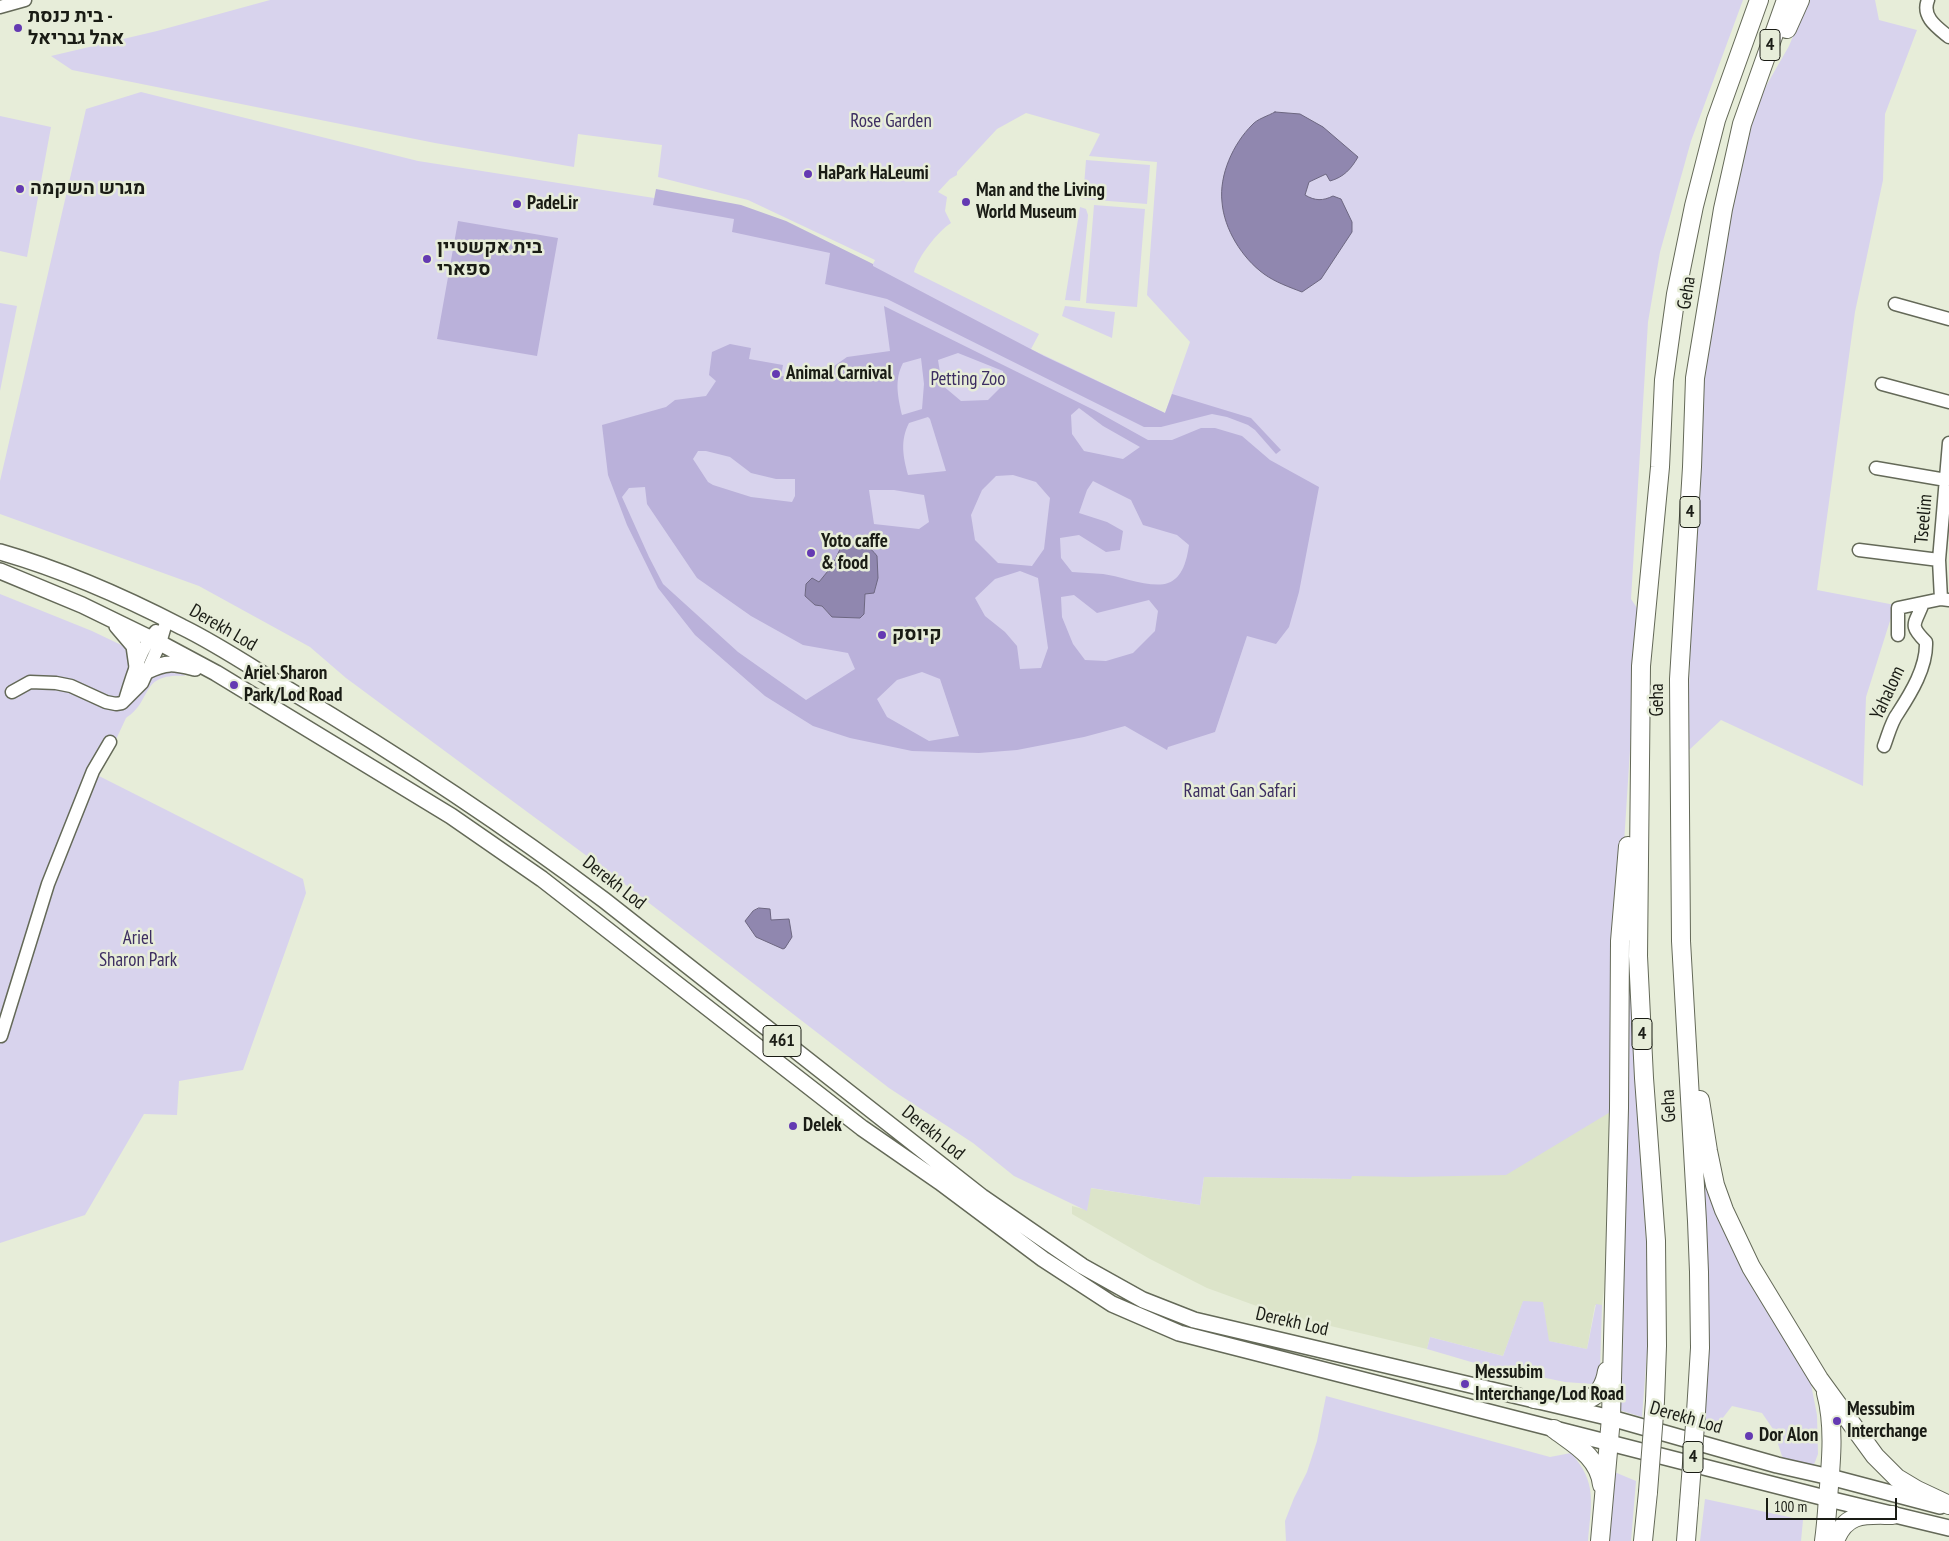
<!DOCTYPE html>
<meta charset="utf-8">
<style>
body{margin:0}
#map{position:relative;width:1949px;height:1541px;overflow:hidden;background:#e7edd9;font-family:"PT Sans Narrow",sans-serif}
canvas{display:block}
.scale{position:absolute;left:1766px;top:1498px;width:131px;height:22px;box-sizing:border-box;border:2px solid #1a1c15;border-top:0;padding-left:6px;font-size:15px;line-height:18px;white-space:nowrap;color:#1a1c15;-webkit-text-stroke:4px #e7edd9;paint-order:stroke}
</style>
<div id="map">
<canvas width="1949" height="1541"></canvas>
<div class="scale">100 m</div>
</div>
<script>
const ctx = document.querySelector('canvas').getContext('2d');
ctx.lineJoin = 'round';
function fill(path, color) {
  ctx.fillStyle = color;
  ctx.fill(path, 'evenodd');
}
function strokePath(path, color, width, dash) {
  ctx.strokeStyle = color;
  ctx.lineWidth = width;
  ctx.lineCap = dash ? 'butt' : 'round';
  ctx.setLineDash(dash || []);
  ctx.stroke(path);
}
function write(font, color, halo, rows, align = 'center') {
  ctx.font = font + ' "PT Sans Narrow",Heebo,sans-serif';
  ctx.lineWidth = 5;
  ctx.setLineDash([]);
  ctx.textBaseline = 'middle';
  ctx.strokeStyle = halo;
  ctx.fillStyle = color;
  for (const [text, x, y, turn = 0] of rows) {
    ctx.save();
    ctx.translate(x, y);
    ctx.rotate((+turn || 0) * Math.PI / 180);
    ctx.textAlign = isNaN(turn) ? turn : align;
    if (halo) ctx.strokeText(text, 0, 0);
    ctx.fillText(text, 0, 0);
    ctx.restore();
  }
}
const built = new Path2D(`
 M1612 1111 1609 1248 1602 1305H1595L1587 1349 1548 1341 1543 1303 1523 1302 1503 1356 1430 1337 1427 1349 1276 1313 1207 1288 1150 1259 1072 1214V1206L1087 1210 1090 1188 1200 1205 1204 1177 1351 1179V1176H1425Z`);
const green = new Path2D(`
 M270 0H1743L1691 141 1660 252 1648 322 1631 599 1639 611 1624 843 1612 1111 1506 1175 1408 1177 1352 1176 1351 1179 1204 1177 1200 1205 1091 1188 1087 1211 1014 1176 973 1143 889 1088 618 879 346 678 310 647 199 586 0 514V481L86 109 141 92 418 161 654 198 731 213 872 266 875 260 748 200 658 177 662 145 578 134 574 167 435 143 72 70 51 56 157 31ZM1026 113 1100 134 1089 156 1157 162 1147 295 1190 342 1165 413 1031 349 1039 334 914 272C918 257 938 231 951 223L945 211 947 197 938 192 950 179 957 175V172L997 129Z
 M1808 0H1875L1879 20 1917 30 1885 114 1883 180 1855 312 1817 590 1895 605 1866 697 1863 786 1721 720 1687 752 1695 501 1703 360 1744 139 1762 93 1789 46Z
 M0 116 51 127 27 257 0 251Z
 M1086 160 1150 165 1147 204 1083 199Z
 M1094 205 1145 209 1137 307 1086 303Z
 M1080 207 1086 209 1088 215 1080 301 1065 300Z
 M0 303 17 306 0 391Z
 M1065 306 1115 312 1112 338 1062 316Z
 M0 594 92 631 186 676C138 673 154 700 126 718L99 776 303 879 306 893 243 1070 179 1081 177 1115 144 1114 85 1215 0 1243Z
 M1629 933 1650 1313 1642 1417 1619 1410 1623 1347Z
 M1700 1135 1706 1173 1809 1374 1817 1415 1818 1454 1813 1467 1783 1459 1773 1429 1762 1413 1732 1406 1722 1419 1704 1433 1709 1343Z
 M1523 1301 1543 1302 1549 1341 1587 1349 1596 1304 1602 1305 1600 1370 1595 1381 1592 1384 1565 1382 1478 1364 1427 1349 1430 1337 1503 1356Z
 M1326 1396 1550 1457 1571 1453C1598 1483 1591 1504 1588 1541H1286L1285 1521 1294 1498 1307 1472 1317 1441Z
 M1612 1471 1636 1481 1631 1541H1606Z
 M1705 1499 1803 1520 1801 1541H1700Z`);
const forest = new Path2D(`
 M656 189 741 205 786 221 873 264V266L1044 356 1165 413 1172 394 1251 418 1281 450 1276 454 1255 430 1248 425 1227 417 1212 414 1161 427H1144L887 299 825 284 830 253 732 232 734 219 653 205Z
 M458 221 558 238 537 356 437 339Z
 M884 306 1094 410 1148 440H1172L1201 428H1215L1242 436 1270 460 1319 487 1299 592 1289 627 1276 644 1247 636 1215 732 1168 747 1167 750 1125 726 1084 737 1017 750 979 753 912 751 850 738 813 726 765 696 695 635 658 588 627 525 608 475 602 425 666 407 675 400 706 396 716 381 709 375 712 352 730 344 751 348 749 359 783 365 781 376 806 380 820 376 847 357 890 351ZM958 353 1003 371 1005 383 988 400 961 401 942 385 938 360ZM921 358 924 384 922 409 902 415C898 397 894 380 903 363ZM1079 408 1103 426 1140 447 1123 459 1084 451 1072 434 1071 415ZM928 417 930 419 946 471 908 475C903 456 900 441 909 423ZM698 451H706L730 457 751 473 776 479H795V496L792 502 751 497 713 485 708 482 693 459ZM1013 475 1036 482 1050 498 1044 549 1032 566 998 563 975 540 971 515 982 490 996 476ZM1093 481 1131 500 1143 525 1177 535 1189 545C1187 559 1183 578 1168 583 1152 589 1120 576 1103 574 1093 573 1082 573 1072 572L1061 558 1060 538 1079 535 1106 552 1120 550 1123 531 1107 522 1079 513 1087 490ZM645 487 647 504 697 578 751 616 803 645 848 653 855 669 806 700 738 652 663 584 649 557 622 497 629 488ZM869 490H894L924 495 929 522 919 529 874 524ZM854 540 863 544 876 587 874 593H865L864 614 828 613 822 606 815 605 805 596 806 584 812 578 819 582 832 566 843 543ZM1020 571 1038 578 1048 648 1041 668 1020 669 1017 646 1005 632 985 616 975 598 995 579ZM1074 595 1097 613 1149 600 1158 611 1155 631 1133 653 1106 661 1085 660 1073 644 1062 617 1061 597ZM922 672 940 679 959 736 929 741 887 717 877 699 897 680Z`);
const water = new Path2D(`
 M1275 112 1300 114 1323 127 1358 157C1351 169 1344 177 1330 181L1326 174 1309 182 1305 195C1315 201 1323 201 1333 196L1341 199 1352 222V232L1321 279 1302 292C1289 287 1275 282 1264 274 1242 258 1224 229 1222 202 1219 175 1233 144 1252 125 1257 119 1268 116 1275 112Z
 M846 540C858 540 870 546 877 556L878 578 874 593 865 594 864 614 860 618 832 617 822 606 815 605 805 596 806 584 812 578 819 582 832 566 843 543Z
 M759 908 770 909 771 920 789 919 792 937 785 948 783 949 756 937 745 921 753 911Z`);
const minor = new Path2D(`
 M1928 0C1921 17 1938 28 1949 37
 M0 7 25 0
 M1895 304 1949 319
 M1882 384 1949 402
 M1876 468 1946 480
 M1859 550 1939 560
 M1941 599 1939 560 1949 443
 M1898 635V608L1941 599 1949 600
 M12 692 30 682 56 683 71 686 106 702 116 704 122 703 142 683 160 643 167 619
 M126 697C132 677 141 647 156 631
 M1884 746C1888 736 1891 722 1898 713 1911 693 1927 667 1926 642 1908 624 1915 625 1923 603
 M1 1036 48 884 93 771 110 742`);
const major = new Path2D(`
 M0 552C63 570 124 597 182 627 219 645 254 669 289 690 398 755 503 824 604 900L982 1197 1082 1266 1143 1300 1194 1320 1611 1418 1777 1465 1830 1477 1940 1506
 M0 571 82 605 160 643 216 673 451 816 542 879 862 1128 940 1182 1043 1259 1112 1304 1179 1333 1837 1501 1949 1528
 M117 626 134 646 137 667
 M147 671C167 661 174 663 195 668`);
const highway = new Path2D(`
 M1787 29 1800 0
 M1700 1100 1708 1151 1715 1185 1724 1210 1751 1267 1819 1379 1875 1456 1897 1478 1917 1490 1949 1505
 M1534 1399C1565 1402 1601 1412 1607 1371
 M1655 1401 1657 1346 1656 1241 1644 1078 1638 956 1641 666 1660 467 1664 380 1676 294 1694 206 1716 120 1759 0
 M1696 1412 1700 1348 1699 1272 1697 1221 1681 941 1679 679 1692 467 1695 378 1723 209 1742 124 1786 0
 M1554 1429C1574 1444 1599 1457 1602 1485
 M1600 1541 1611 1418 1619 1108 1620 941 1628 846
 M1643 1541 1648 1492
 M1686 1541 1689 1503
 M1824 1541C1826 1527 1827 1512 1828 1498 1831 1463 1835 1427 1826 1393
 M1835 1541C1846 1511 1867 1515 1893 1515`);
const highwayBridge = new Path2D(`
 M1648 1492 1655 1401
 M1689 1503 1696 1412`);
const markers = [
 [18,28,5,"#643ab2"],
 [808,174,5,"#643ab2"],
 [20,189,5,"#643ab2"],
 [966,202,5,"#643ab2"],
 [517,204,5,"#643ab2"],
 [427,259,5,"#643ab2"],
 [776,374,5,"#643ab2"],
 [811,553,5,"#643ab2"],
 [882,635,5,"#643ab2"],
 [234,685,5,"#643ab2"],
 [793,1126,5,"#643ab2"],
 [1465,1384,5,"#643ab2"],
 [1837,1421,5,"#643ab2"],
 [1749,1436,5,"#643ab2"]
];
const shields = [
 [1770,45,20],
 [1690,512,20],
 [1642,1034,20],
 [782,1041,38],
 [1693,1457,20]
];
const shieldNames = [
 ["4",1770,45],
 ["4",1690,512],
 ["4",1642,1034],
 ["461",782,1041],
 ["4",1693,1457]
];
const poiNames = [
 ["בית כנסת -",28,17],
 ["אהל גבריאל",28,39],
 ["HaPark HaLeumi",818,174],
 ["מגרש השקמה",30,189],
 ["Man and the Living",976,191],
 ["World Museum",976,213],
 ["PadeLir",527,204],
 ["בית אקשטיין",437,248],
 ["ספארי",437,270],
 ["Animal Carnival",786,374],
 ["Yoto caffe",821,542],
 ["& food",821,564],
 ["קיוסק",892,635],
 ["Ariel Sharon",244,674],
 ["Park/Lod Road",244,696],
 ["Delek",803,1126],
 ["Messubim",1475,1373],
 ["Interchange/Lod Road",1475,1395],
 ["Messubim",1847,1410],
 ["Interchange",1847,1432],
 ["Dor Alon",1759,1436]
];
const parkNames = [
 ["Rose Garden",891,122],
 ["Petting Zoo",968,380],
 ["Ramat Gan Safari",1240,792],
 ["Ariel",138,939],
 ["Sharon Park",138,961]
];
const streetNames = [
 ["Geha",1687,293,-81],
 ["Tseelim",1924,519,-85],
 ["Derekh Lod",223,628,30],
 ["Yahalom",1888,693,-65],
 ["Geha",1658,700,-90],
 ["Derekh Lod",614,883,38],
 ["Geha",1669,1106,-93],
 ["Derekh Lod",933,1133,39],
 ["Derekh Lod",1292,1322,13],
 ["Derekh Lod",1686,1418,16]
];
fill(built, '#dce4c9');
fill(green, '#d8d3ed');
fill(forest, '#bab1da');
fill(water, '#9087af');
strokePath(water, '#6d6781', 1);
strokePath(minor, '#646958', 15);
strokePath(major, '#646958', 18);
strokePath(highway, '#646958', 20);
strokePath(minor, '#fff', 12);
strokePath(major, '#fff', 15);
strokePath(highway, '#fff', 18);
strokePath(highwayBridge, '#646958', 20, []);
strokePath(highwayBridge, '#fff', 18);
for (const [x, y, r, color] of markers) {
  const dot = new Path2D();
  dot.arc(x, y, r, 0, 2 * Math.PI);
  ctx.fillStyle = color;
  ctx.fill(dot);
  strokePath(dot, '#e7edd9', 2);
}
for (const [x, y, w] of shields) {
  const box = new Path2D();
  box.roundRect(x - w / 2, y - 15.5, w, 31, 4);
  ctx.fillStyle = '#e7edd9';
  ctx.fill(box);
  strokePath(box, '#1a1c15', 1);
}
write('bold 18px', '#1a1c15', null, shieldNames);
write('bold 19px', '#1a1c15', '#e7edd9', poiNames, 'left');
write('19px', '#3c2d61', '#e7edd9', parkNames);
write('19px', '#1a1c15', '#e7edd9', streetNames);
</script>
